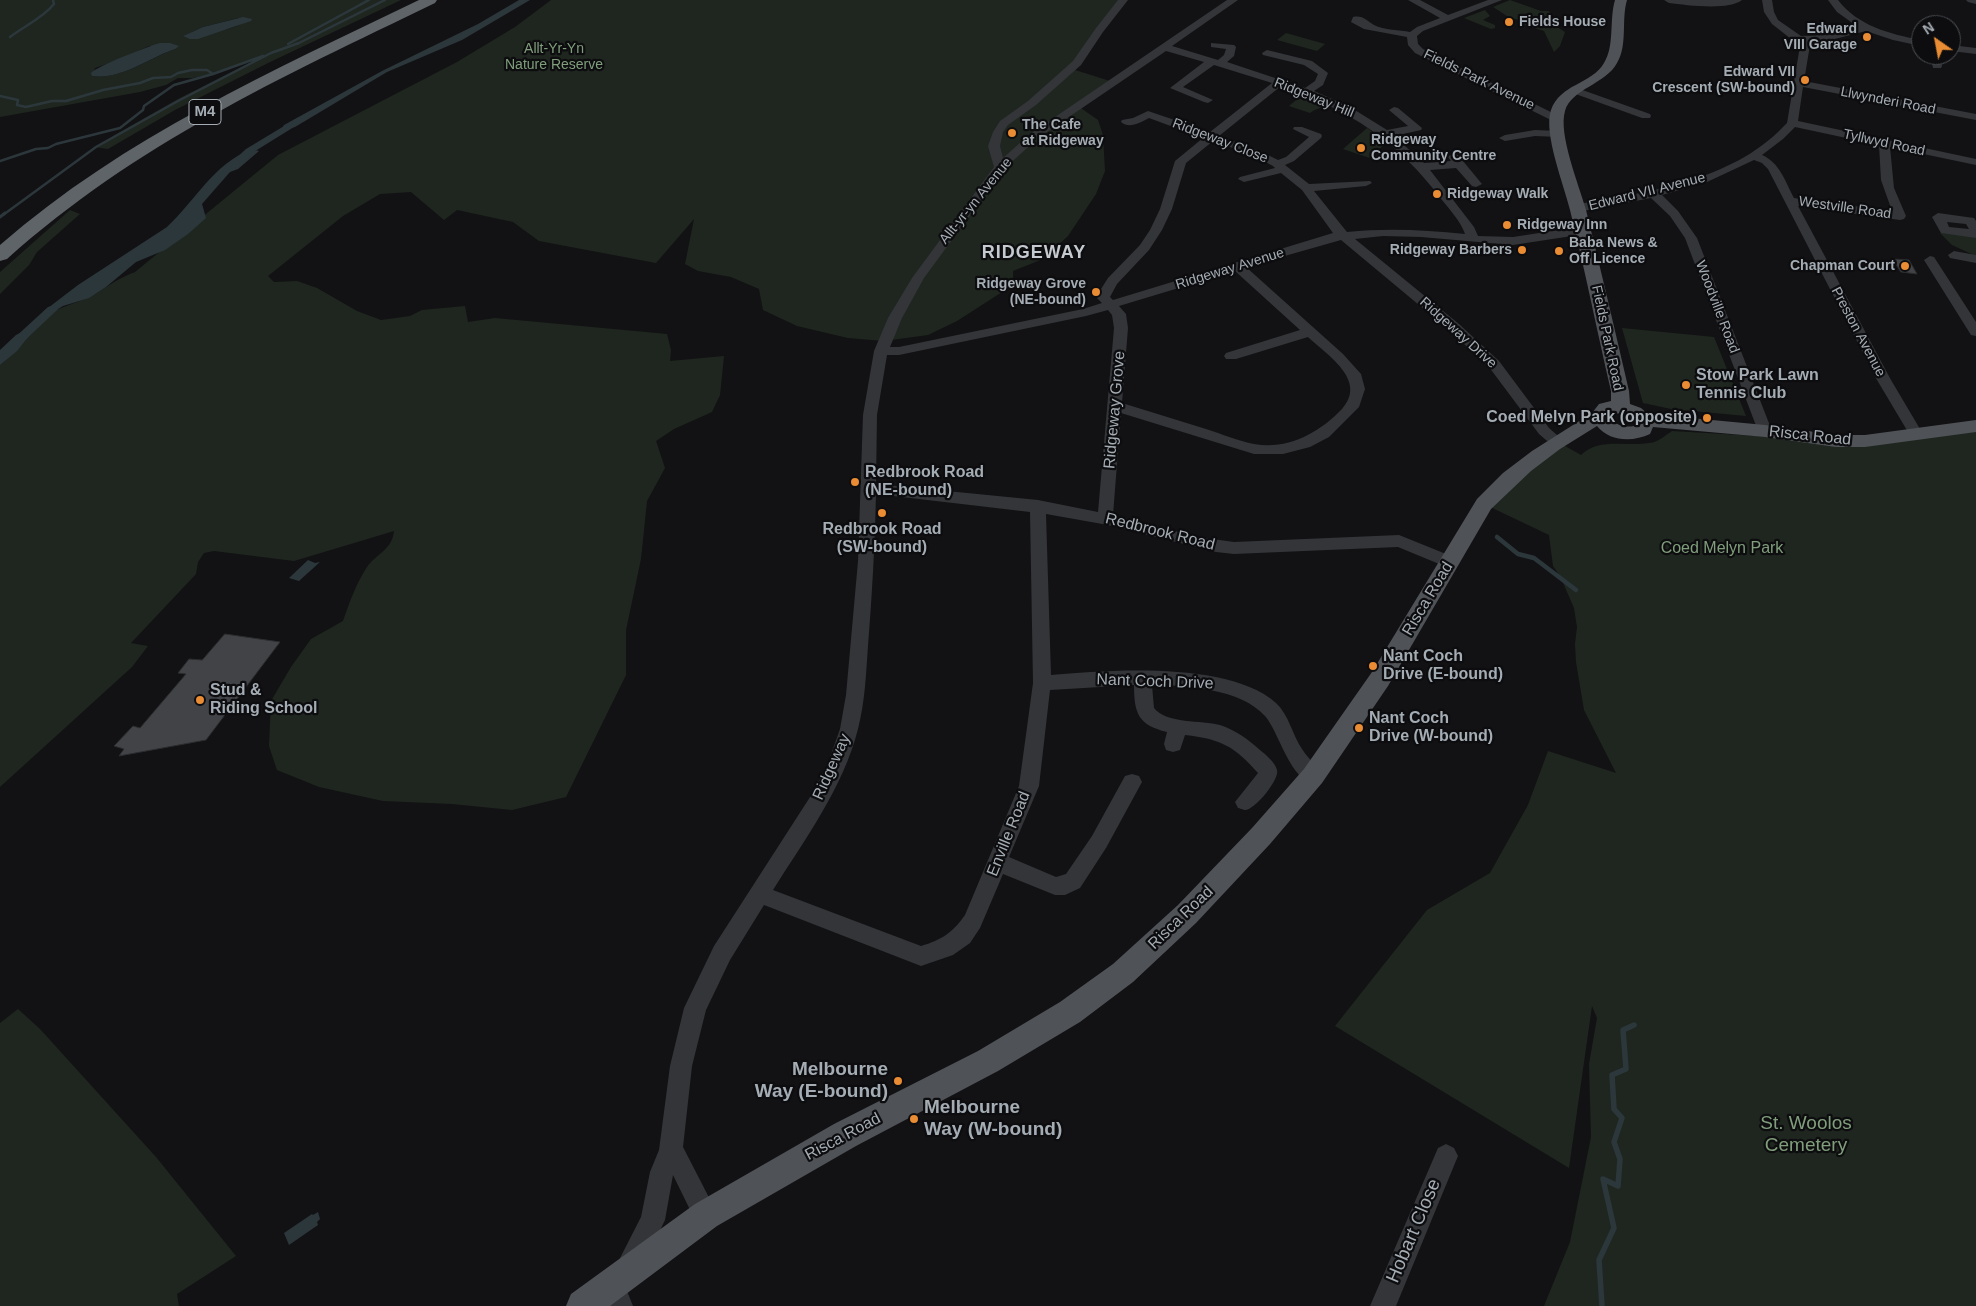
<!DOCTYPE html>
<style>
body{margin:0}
#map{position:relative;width:1976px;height:1306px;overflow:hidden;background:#121214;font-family:Helvetica,sans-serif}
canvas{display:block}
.north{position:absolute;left:1911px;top:15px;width:50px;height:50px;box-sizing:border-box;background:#0d0d0f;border:1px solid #494d51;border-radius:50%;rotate:327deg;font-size:14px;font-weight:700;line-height:20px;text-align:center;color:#a4acb4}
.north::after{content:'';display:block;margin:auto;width:18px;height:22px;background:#e98c34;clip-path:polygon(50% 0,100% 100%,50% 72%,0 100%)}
</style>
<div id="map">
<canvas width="1976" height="1306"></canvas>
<div class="north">N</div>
</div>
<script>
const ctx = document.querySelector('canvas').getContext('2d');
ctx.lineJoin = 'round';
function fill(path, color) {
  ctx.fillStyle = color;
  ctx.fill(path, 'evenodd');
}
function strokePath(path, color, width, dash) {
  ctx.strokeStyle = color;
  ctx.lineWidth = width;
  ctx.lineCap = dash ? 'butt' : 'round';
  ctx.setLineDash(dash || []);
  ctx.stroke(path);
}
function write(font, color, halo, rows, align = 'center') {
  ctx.font = font + ' Helvetica,sans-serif';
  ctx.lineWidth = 4.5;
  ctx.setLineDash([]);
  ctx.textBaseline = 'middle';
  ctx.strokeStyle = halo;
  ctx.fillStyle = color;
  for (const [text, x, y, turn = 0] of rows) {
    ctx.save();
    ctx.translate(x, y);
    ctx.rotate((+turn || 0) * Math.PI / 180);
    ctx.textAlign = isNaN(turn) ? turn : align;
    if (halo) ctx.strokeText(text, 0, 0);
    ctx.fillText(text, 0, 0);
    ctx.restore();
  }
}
const green = new Path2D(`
 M0 0H401L268 63 175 110 108 149 94 147 178 99 261 57 213 74 193 78H178L166 85 140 92 0 117ZM238 18H249C239 31 200 34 183 36L203 27ZM149 46 175 49C150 58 120 80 92 76L95 68 121 59Z
 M551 0H1123L1072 69 1113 82 1078 106 1098 120 1103 135 1105 171 1096 194 1068 236 1043 259 1013 271V285L957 321 928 335 884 341 848 338 797 326 763 310 759 289 731 277 698 271 685 264 694 219 656 263 539 241 513 222 457 210 444 220 411 192 380 194 343 216 268 276 274 282 297 281 317 288 357 311 381 320 410 316 422 310 465 306 468 322 495 318 667 334 671 350 670 361 724 356 720 395 712 412 674 429 656 441 665 468 647 501 641 559 626 630V675L566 797 512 810 452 804 383 801 319 787 277 770 269 746 271 701 291 667 311 639 343 621C350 601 356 584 367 567 377 553 392 550 394 531L294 561 214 551 204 553 198 562 196 574 131 643 148 646 132 667 0 787V365C15 353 24 339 36 325 52 307 72 306 91 296 106 288 118 278 135 272L278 155 457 62 515 27Z
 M1510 0 1541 11H1548L1553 14 1547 15 1558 22 1552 24 1565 32 1560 46 1554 52 1544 31 1525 25 1523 23 1525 21 1510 18 1493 7Z
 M1485 10 1490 16 1483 20 1495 25V28L1491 29 1464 18Z
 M1286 33 1325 44 1317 51 1277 40Z
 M1302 95 1325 104C1320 109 1315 109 1310 113L1289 106Z
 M1367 128 1387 142 1370 158 1343 149Z
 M70 210 80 214 37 252 29 265 0 294V272Z
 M1944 232 1974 237 1976 238V256L1952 245 1940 233Z
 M1622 328 1714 337 1746 416 1671 409 1643 403Z
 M1976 426V1306H1544L1570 1242 1591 1137 1589 1064 1597 1018 1592 1006 1569 1168 1335 1026 1427 910 1490 873 1528 805 1548 751 1616 773 1584 710 1576 662 1575 644 1577 627 1574 608 1560 576 1553 566 1549 535 1484 504 1558 442 1581 455C1599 437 1626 447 1649 443 1659 442 1664 436 1672 431L1842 441Z
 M18 1009 40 1029 156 1157 236 1256 177 1294 179 1306H0V1023Z`);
const water = new Path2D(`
 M519 0H530L462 40 387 72 295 127 281 130 284 125 382 71 478 24Z
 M243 17 252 19 251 21 198 39H190L183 36 203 27Z
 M160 43H170L179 46 175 49C149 58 121 80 92 76L91 73C97 66 149 46 160 43Z
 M252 149 259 151 238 169 230 172 202 204 206 218 188 234 165 250 136 262 106 287 89 298 63 306 38 321 44 311 78 285 167 227C196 200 213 164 252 149Z
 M30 328 32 332 17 351 0 365V350L16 335Z
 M308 560 315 563 320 562 299 581 289 578Z
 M318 1212 320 1219 317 1222 318 1225 289 1245 284 1233 312 1214 313 1215Z`);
const streamFar3 = new Path2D(`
 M10 37C24 26 43 18 54 4L53 0
 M288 44 369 0
 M0 96 18 100 17 105 26 107 52 101H66L103 90 140 83 153 78 171 77 178 73 192 70H207L213 74 263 56
 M0 161 36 149 48 148 56 144 120 128 143 110 144 106 174 85 213 74
 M3 215 96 147 178 101 271 53 299 43 385 0`);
const streamFar2 = new Path2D(`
 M0 217 5 213`);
const streamFar1 = new Path2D(`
 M1497 537 1518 554 1534 558 1576 590`);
const stream = new Path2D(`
 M1602 1306 1599 1260 1614 1228 1603 1179 1618 1186 1620 1159 1614 1142 1622 1118 1614 1109 1612 1075 1626 1069 1623 1030 1634 1025`);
const canal = new Path2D(`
 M299 117 304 120 302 122 252 153 240 164H234V160L246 149Z
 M52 306 58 309 56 311 4 360 0 361V351L48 307Z`);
const building = new Path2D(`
 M1893 259 1909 260 1917 274 1901 272Z
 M225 634 280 642 206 740 119 756 124 749 114 746 133 726 140 728 186 674 178 673 189 659 202 660Z`);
const minor = new Path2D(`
 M1118 0H1128L1103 32 1081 65 1036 105 1008 125 1003 132 1000 146 1003 158 1030 134 1227 0H1238L1172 46 1218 60 1224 55 1226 49 1211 47V43L1234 45 1236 47 1234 56 1227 62 1305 88 1315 81 1318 74 1304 65 1263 55 1262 53 1267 50 1312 61 1328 73 1323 85 1314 91 1350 107 1387 130 1408 126 1389 110 1394 107 1398 108 1422 128 1421 130 1394 136 1424 163 1451 161 1448 157 1450 155H1458L1482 184 1476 187 1472 186 1456 168 1430 170 1474 227 1478 236 1513 237 1572 228 1587 230 1589 233 1583 237 1572 236 1513 245 1421 237 1383 236 1355 239 1459 324 1499 361 1549 428 1565 442 1563 446H1553L1539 434 1489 367 1449 330 1341 240 1246 267 1343 354 1361 374 1365 389 1359 407 1329 437 1310 447 1283 454H1254L1121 413 1113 515 1198 537 1234 542 1399 535 1456 558 1458 562 1456 566 1450 568 1444 566 1398 547 1234 554 1216 552 1108 525 1046 514 1051 675C1110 670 1229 661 1276 703 1289 715 1292 734 1302 749 1308 759 1318 766 1323 776L1320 782C1293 791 1279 731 1265 716 1241 689 1186 685 1152 685L1154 708C1166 724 1202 720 1220 725 1235 730 1248 739 1260 750 1266 755 1275 762 1277 770 1280 779 1255 810 1245 810 1244 810 1239 808 1238 808L1235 802 1258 773C1234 746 1221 739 1185 735L1180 750 1173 752 1166 750 1164 744 1167 732C1138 725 1134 713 1134 685L1050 690 1039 786 1009 857 1056 877 1066 874 1092 836 1125 776 1132 774 1139 776 1142 782 1106 848 1080 888 1065 895H1055L1003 874 980 928 970 943 953 955 921 966 764 905 730 960 706 1010 692 1066 683 1147 718 1215 715 1224 706 1227 697 1224 673 1175 665 1220 640 1271 631 1275 622 1271 618 1262 641 1217 650 1172 659 1150 670 1066 684 1008 714 946 812 794 828 763 840 729 846 695 858 561 863 415 874 351 888 318 912 278 994 167 988 146 993 132 1000 121 1028 101 1073 61 1096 28ZM1166 51 1204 62 1170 88 1204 102 1208 103 1213 100 1183 87 1214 65 1272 83 1210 132 1148 111 1133 118 1122 120 1121 122C1129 129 1140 123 1149 118L1203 138 1175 161 1160 209 1150 230 1140 245 1108 278 1096 297 1102 303 1083 309 899 347H890L902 318 924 278 1004 169 1038 138ZM1281 86C1351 111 1397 140 1442 200 1450 210 1461 222 1465 234 1425 230 1387 228 1347 232L1314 191 1366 186 1372 183 1370 181 1309 184 1285 165 1294 161 1321 138 1322 136 1321 134 1302 127H1294L1293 129 1309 137 1286 157 1278 160 1258 150 1219 136ZM1213 141 1250 154 1273 166 1275 168 1240 177 1238 179 1244 182 1281 173 1302 190 1333 233 1113 300 1110 297 1117 284 1149 250 1162 230 1172 209 1186 163ZM1235 271 1300 330 1226 353 1224 356 1226 359H1236L1308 337C1327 355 1368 380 1342 409 1319 433 1288 450 1254 444 1238 441 1222 434 1206 429 1178 420 1150 412 1122 403L1128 328 1126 314 1119 306ZM1108 310 1112 315 1114 328 1098 512 1038 500 876 484 877 415 887 355H899L1086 316ZM876 494 1030 512 1033 683 1019 786 965 915C953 932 942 940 921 946L773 890C805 839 843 788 858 729 865 702 866 674 868 646 872 595 875 545 876 494Z
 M1408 0H1420L1448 15 1488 0H1502L1423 31 1417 36 1418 44 1423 49 1561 117 1562 119 1561 121H1553L1415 53 1408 45 1407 37 1364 29 1351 22 1353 17C1363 15 1367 21 1374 25 1384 30 1400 30 1410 32L1417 27 1440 18Z
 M1664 0H1742C1728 11 1686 5 1669 3Z
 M1762 0H1772L1774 12 1778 20 1801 36 1827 35 1858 27 1837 12 1828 0H1838C1858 26 1890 34 1921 40V46L1893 40 1866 31 1827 41 1807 42 1810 45 1804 81 1976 114V120L1803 87 1798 121 1976 159V165L1890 147 1894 188 1906 216 1904 219 1900 220 1798 206 1891 380 1923 434 1921 437H1911L1877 380 1768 169 1762 163 1754 160 1707 182 1662 195 1678 211 1697 238 1772 431 1770 434H1760L1758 431 1685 238 1670 216 1651 198 1578 212 1572 208 1578 204C1648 192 1731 181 1783 127L1787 123 1800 46 1772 24 1764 12ZM1795 127 1879 145 1881 180 1892 211 1794 198C1785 181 1780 163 1762 155L1783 139Z
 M1966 0H1976V4L1968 2Z
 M1951 45 1976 48V54L1951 51Z
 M1928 55H1940L1942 66 1941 68H1933L1931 58Z
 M1574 87 1650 114 1651 116 1650 118H1642L1570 92 1569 90 1570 88Z
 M1535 130 1559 131 1564 134 1559 137 1535 136 1505 141 1499 138 1505 135Z
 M1938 213 1974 218 1976 221V238L1941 233 1932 217ZM1947 222 1966 224 1969 229 1949 227Z
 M1954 251 1976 255V263L1950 258 1948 255Z
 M1930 256 1934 257 1976 322V336L1971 335 1924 260Z
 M1446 1144 1454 1148 1458 1156 1396 1306H1370L1438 1148Z
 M612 1272 621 1276 633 1306H607L599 1285 603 1276Z`);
const major = new Path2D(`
 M1615 0H1627C1621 20 1628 45 1617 63 1606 84 1571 89 1565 111 1558 134 1579 185 1586 210 1601 270 1615 331 1629 391L1630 404 1641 408 1648 414 1765 425 1836 435H1865L1976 420V432L1865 447H1836L1765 437 1653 427 1650 434C1633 442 1610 442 1597 426L1560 449 1531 471 1491 509 1388 686 1322 783 1270 844 1196 923 1133 982 1080 1022 998 1071 856 1146 717 1226 610 1306H566L571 1294 695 1204 834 1124 978 1051 1060 1002 1113 964 1178 905 1252 828 1304 769 1372 672 1477 499 1503 473 1532 451 1592 413 1599 404 1611 401V391C1597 331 1585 270 1570 210 1564 185 1543 133 1551 110 1560 84 1592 84 1604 63 1615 45 1609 20 1615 0ZM1612 413 1624 414 1634 422V426C1624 428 1613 425 1610 415Z`);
const highway = new Path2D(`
 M419 0H437L435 3C280 78 137 143 7 259L0 261V245C124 137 272 71 419 0Z`);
const markers = [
 [1509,22,5,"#e98c34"],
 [1867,37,5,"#e98c34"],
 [1805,80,5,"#e98c34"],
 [1012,133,5,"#e98c34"],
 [1361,148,5,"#e98c34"],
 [1437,194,5,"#e98c34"],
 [1507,225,5,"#e98c34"],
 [1522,250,5,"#e98c34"],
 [1559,251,5,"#e98c34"],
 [1905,266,5,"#e98c34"],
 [1096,292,5,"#e98c34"],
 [1686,385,5,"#e98c34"],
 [1707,418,5,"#e98c34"],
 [855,482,5,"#e98c34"],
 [882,513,5,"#e98c34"],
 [1373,666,5,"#e98c34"],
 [200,700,5,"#e98c34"],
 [1359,728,5,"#e98c34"],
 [898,1081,5,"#e98c34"],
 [914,1119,5,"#e98c34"]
];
const farPoinames = [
 ["Fields House",1519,22],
 ["Edward",1857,29,"right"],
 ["VIII Garage",1857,45,"right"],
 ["Edward VII",1795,72,"right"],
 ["Crescent (SW-bound)",1795,88,"right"],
 ["The Cafe",1022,125],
 ["at Ridgeway",1022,141],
 ["Ridgeway",1371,140],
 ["Community Centre",1371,156],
 ["Ridgeway Walk",1447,194],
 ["Ridgeway Inn",1517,225],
 ["Baba News &",1569,243],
 ["Off Licence",1569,259],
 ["Ridgeway Barbers",1512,250,"right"],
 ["Chapman Court",1895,266,"right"],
 ["Ridgeway Grove",1086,284,"right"],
 ["(NE-bound)",1086,300,"right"]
];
const farParknames = [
 ["Allt-Yr-Yn",554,49],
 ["Nature Reserve",554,65]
];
const farStreetnames = [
 ["Fields Park Avenue",1479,80,26],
 ["Ridgeway Hill",1314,98,22],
 ["Llwynderi Road",1888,101,11],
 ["Ridgeway Close",1220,141,21],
 ["Tyllwyd Road",1884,143,12],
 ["Edward VII Avenue",1647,192,-14],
 ["Allt-yr-yn Avenue",976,201,-51],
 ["Westville Road",1845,208,8],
 ["Ridgeway Avenue",1230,269,-17],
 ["Woodville Road",1717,307,69],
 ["Preston Avenue",1858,332,62],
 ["Ridgeway Drive",1458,333,42],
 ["Fields Park Road",1607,338,78]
];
const shields = [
 [205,112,32]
];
const shieldNames = [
 ["M4",205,112]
];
const poiNames = [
 ["Stow Park Lawn",1696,376],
 ["Tennis Club",1696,394],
 ["Coed Melyn Park (opposite)",1697,418,"right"],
 ["Redbrook Road",865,473],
 ["(NE-bound)",865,491],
 ["Redbrook Road",882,530,"center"],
 ["(SW-bound)",882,548,"center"],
 ["Nant Coch",1383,657],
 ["Drive (E-bound)",1383,675],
 ["Stud &",210,691],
 ["Riding School",210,709],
 ["Nant Coch",1369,719],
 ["Drive (W-bound)",1369,737]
];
const streetNames = [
 ["Ridgeway Grove",1115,410,-85],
 ["Risca Road",1810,436,6],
 ["Redbrook Road",1160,532,14],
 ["Risca Road",1428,599,-59],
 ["Nant Coch Drive",1155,682,2],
 ["Ridgeway",832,767,-66],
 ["Enville Road",1009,834,-68],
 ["Risca Road",1181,918,-44],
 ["Risca Road",843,1137,-28]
];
const parkNames = [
 ["Coed Melyn Park",1722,549]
];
const farDistrictnames = [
 ["RIDGEWAY",1034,253]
];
const nearPoinames = [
 ["Melbourne",888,1070],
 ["Way (E-bound)",888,1092],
 ["Melbourne",924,1108,"left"],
 ["Way (W-bound)",924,1130,"left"]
];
const nearParknames = [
 ["St. Woolos",1806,1124],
 ["Cemetery",1806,1146]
];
const nearStreetnames = [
 ["Hobart Close",1414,1231,-67]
];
fill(green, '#1f261f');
fill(water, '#2c373c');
strokePath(streamFar3, '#2c373c', 2.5);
strokePath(streamFar2, '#2c373c', 3);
strokePath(streamFar1, '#2c373c', 4.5);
strokePath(stream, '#2c373c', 5.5);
fill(canal, '#2c373c');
fill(building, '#414347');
strokePath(building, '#2c2d2f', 1);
fill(minor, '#333538');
fill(major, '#4f5257');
fill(highway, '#5f6469');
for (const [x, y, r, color] of markers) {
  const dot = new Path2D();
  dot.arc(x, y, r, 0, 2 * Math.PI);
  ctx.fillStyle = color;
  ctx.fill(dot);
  strokePath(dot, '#0d0d0f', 2);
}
write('bold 14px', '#a4acb4', '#0d0d0f', farPoinames, 'left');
write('14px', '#809e7c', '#0d0d0f', farParknames);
write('14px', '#a4acb4', '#0d0d0f', farStreetnames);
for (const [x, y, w] of shields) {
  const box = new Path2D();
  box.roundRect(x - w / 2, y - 12.5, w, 25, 4);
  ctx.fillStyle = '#0d0d0f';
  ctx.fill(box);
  strokePath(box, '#a4acb4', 1);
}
write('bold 15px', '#a4acb4', null, shieldNames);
write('bold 16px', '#a4acb4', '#0d0d0f', poiNames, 'left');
write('16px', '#a4acb4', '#0d0d0f', streetNames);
write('16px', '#809e7c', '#0d0d0f', parkNames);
ctx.letterSpacing = '1px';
write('bold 18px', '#c5cad0', '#0d0d0f', farDistrictnames);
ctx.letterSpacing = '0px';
write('bold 19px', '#a4acb4', '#0d0d0f', nearPoinames, 'right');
write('19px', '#809e7c', '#0d0d0f', nearParknames);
write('19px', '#a4acb4', '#0d0d0f', nearStreetnames);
</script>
